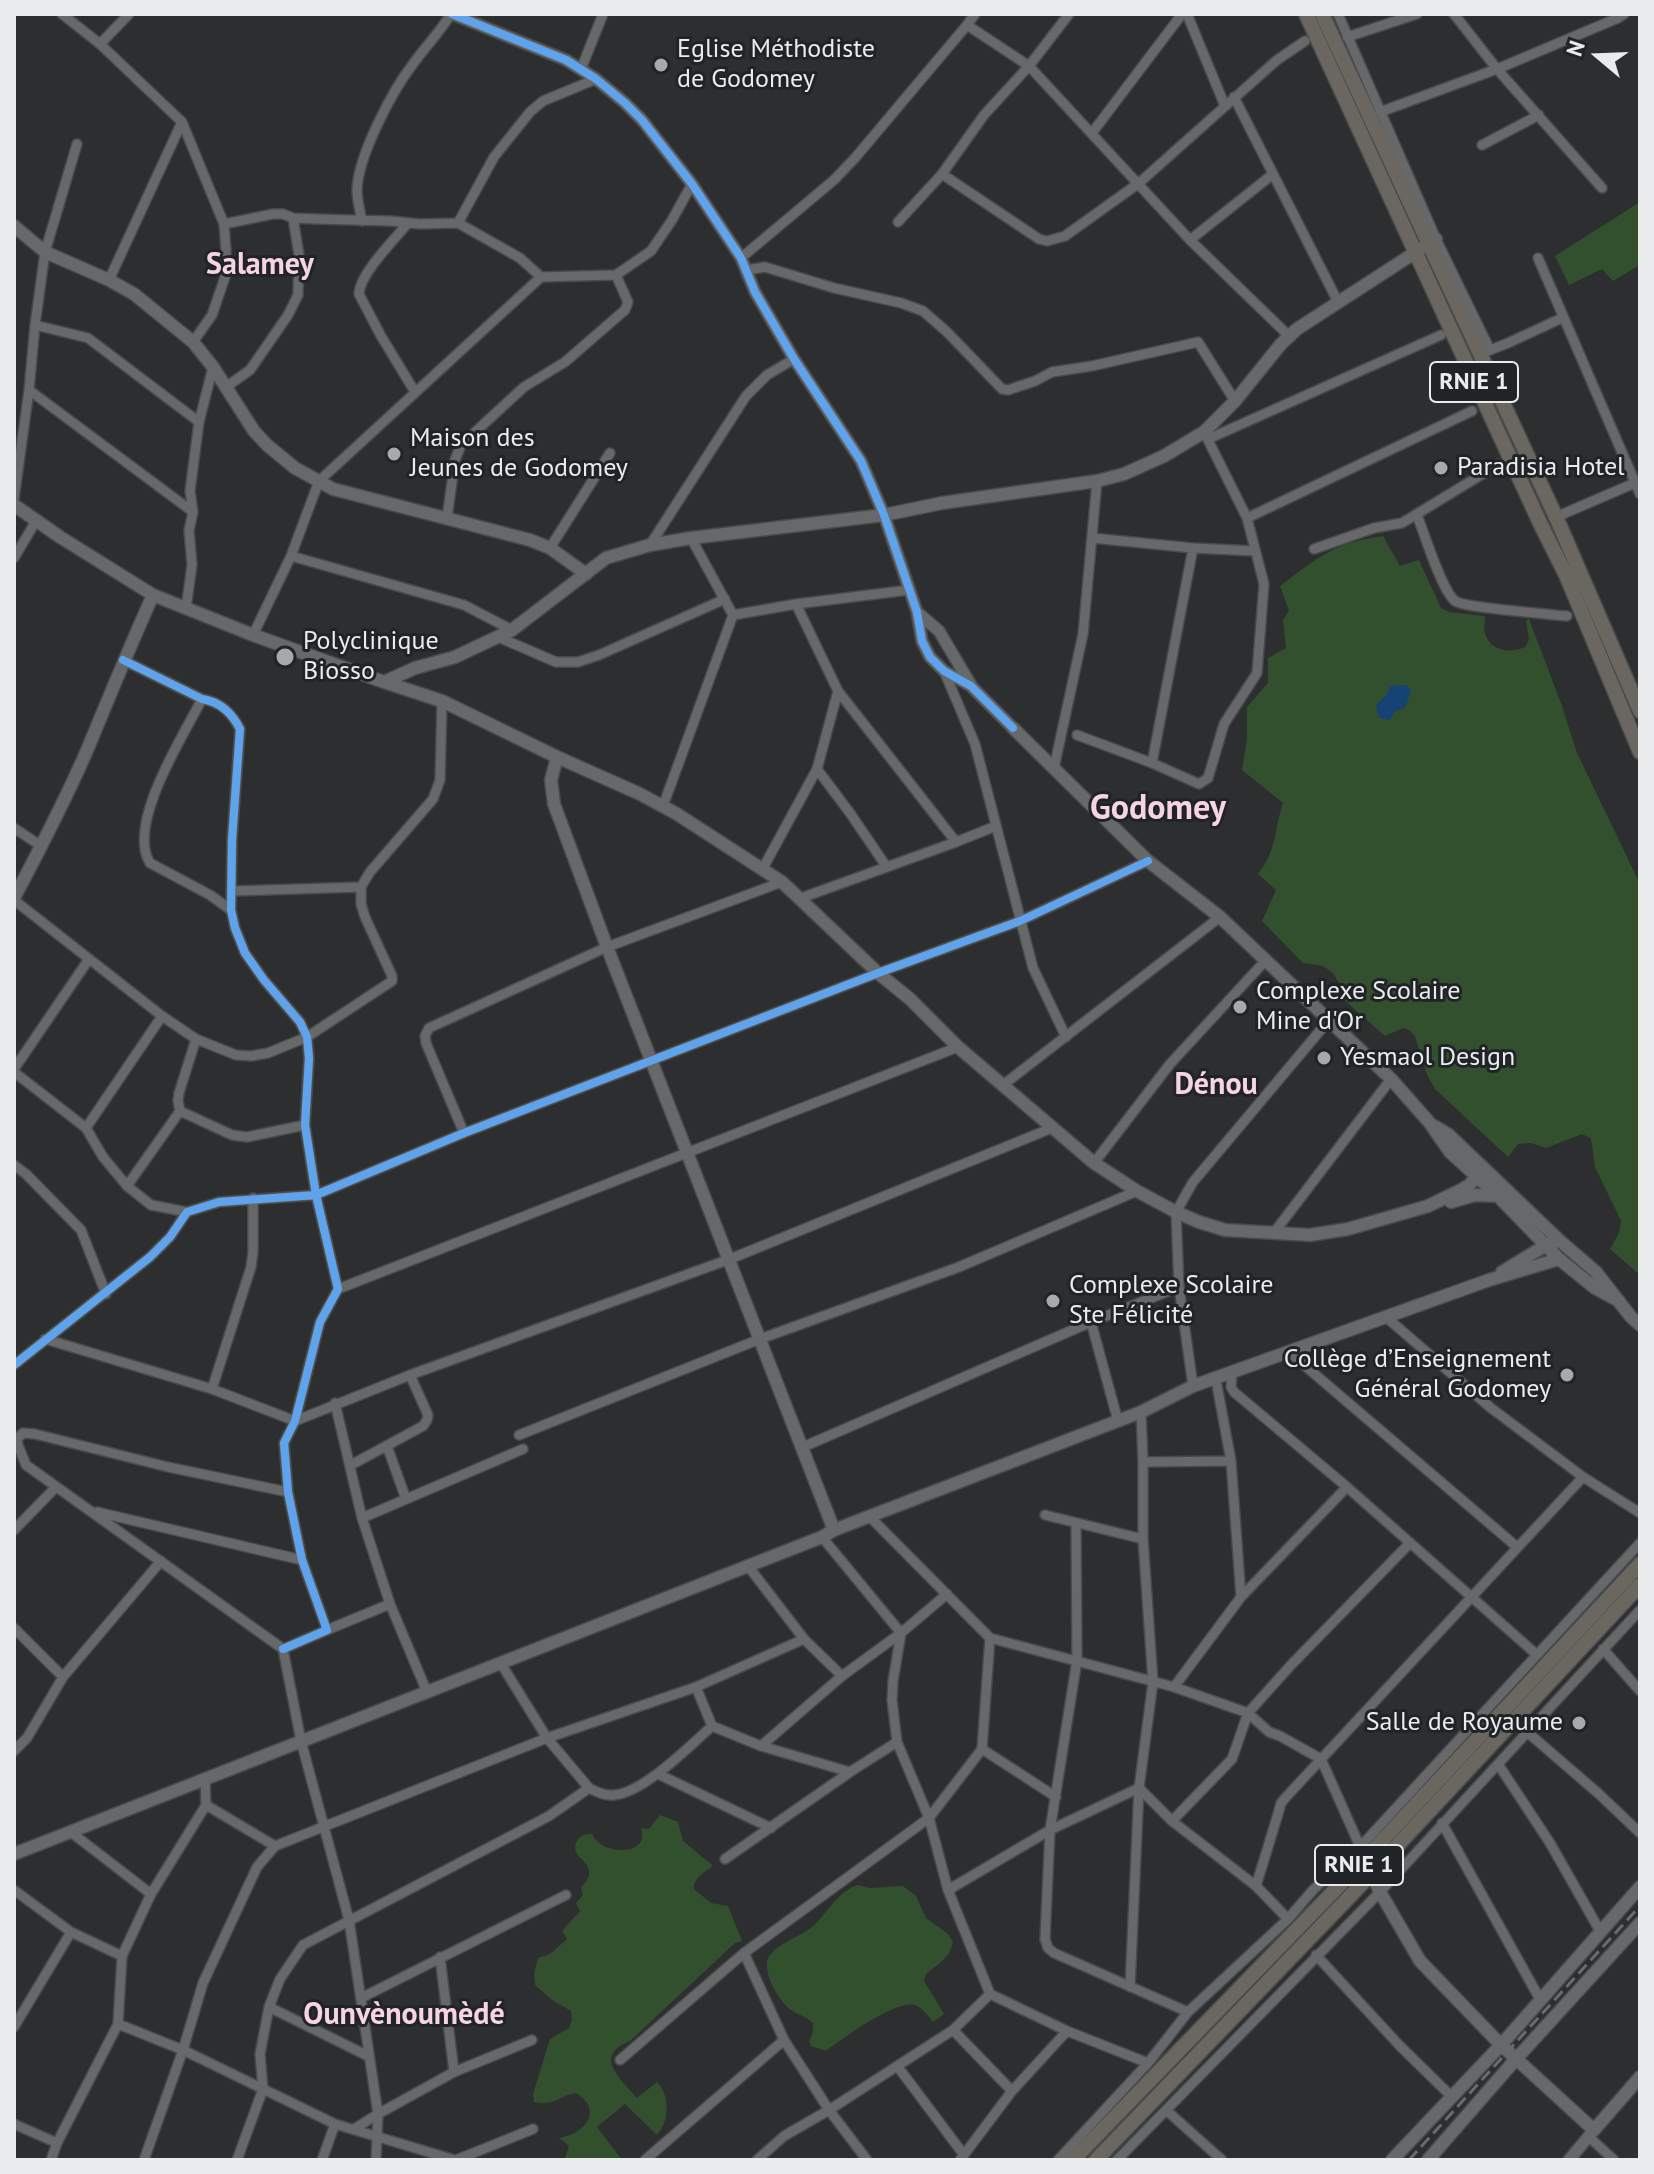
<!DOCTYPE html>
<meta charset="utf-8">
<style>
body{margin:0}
#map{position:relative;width:1654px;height:2174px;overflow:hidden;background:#2c2e30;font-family:"PT Sans",sans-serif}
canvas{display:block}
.frame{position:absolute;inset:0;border:16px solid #e9ebed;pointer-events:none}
.north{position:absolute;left:1558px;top:16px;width:80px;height:80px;-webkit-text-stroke:6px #212427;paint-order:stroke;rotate:289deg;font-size:22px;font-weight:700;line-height:32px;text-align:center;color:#e9ebed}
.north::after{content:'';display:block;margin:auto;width:28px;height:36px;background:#e9ebed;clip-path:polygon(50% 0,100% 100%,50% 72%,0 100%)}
</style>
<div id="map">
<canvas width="1654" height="2174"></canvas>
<div class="frame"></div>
<div class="north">N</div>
</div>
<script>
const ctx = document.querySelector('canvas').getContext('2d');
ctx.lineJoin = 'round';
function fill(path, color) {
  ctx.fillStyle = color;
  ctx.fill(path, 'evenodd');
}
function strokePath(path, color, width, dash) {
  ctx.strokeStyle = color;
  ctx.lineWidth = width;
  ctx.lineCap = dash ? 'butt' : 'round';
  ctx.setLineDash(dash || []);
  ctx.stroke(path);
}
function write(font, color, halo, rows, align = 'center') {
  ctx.font = font + ' "PT Sans",sans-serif';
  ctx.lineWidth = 6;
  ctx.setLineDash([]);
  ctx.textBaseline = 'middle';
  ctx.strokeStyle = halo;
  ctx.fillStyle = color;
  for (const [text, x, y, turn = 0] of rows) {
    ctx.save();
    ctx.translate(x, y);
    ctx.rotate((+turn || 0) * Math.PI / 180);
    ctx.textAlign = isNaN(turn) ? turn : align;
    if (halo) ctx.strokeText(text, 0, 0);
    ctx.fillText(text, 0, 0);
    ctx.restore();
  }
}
const green = new Path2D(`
 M1640 202V269L1638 266 1613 281 1602 269 1569 285 1555 256Z
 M1383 536 1400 566 1419 560 1441 608 1449 612 1485 616C1485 622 1483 630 1486 636 1492 652 1511 653 1525 647L1529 640 1526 620 1529 619 1562 706 1577 753 1640 884V1275L1610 1249 1619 1233 1621 1221 1595 1167 1591 1138 1582 1134 1546 1148 1531 1143 1518 1144 1508 1157 1435 1089 1427 1075 1415 1036 1409 1030 1403 1028 1385 1036 1342 998 1340 985 1333 973 1323 966 1303 963 1262 921 1276 890 1258 874C1277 851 1274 829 1283 803L1242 770 1247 739V707L1268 683V658L1286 648 1283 620 1289 611 1280 586C1318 557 1334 543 1383 536Z
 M660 1815 678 1822 683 1841 713 1866C705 1872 693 1878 694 1889L711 1903 728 1906 742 1941 735 1943 630 2041C592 2056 621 2079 637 2098L657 2082C670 2095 670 2121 657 2135L625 2104 597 2127 622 2160H564L569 2146 559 2138C585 2134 604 2110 576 2093 557 2096 557 2106 534 2102L533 2094 550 2039 569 2028 572 2020 571 2011 552 2000 535 1985 534 1973 538 1958 550 1954 567 1939 562 1931 580 1911 576 1903 583 1895 581 1888C585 1883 590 1878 589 1871 587 1859 571 1856 576 1843 579 1836 584 1834 592 1834 600 1855 651 1858 641 1828L649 1829Z
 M858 1885 870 1888 903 1886 916 1896 926 1918 947 1933 953 1941C951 1957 938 1964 926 1974L924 1981 944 2014 933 2022C928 2016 922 2007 915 2005 895 2000 842 2039 826 2051L811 2046 809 2041 813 2032V2023C806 2016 798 2015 791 2010 779 2002 759 1968 770 1955 780 1942 800 1937 812 1927 829 1912 836 1892 858 1885Z`);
const water = new Path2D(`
 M1405 685 1408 686 1411 691 1405 708 1394 712 1390 720 1379 718 1376 705 1387 694 1390 686Z`);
const minor = new Path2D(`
 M62 14 100 44 182 122 224 224 226 250 225 277 212 315 193 342
 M975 14 967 25 1029 66 1190 240 1289 336
 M1187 14 1225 106
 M1338 14 1436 239 1490 350
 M1454 14 1497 69 1602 188
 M1347 37 1417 14
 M100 44 129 14
 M581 69 603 14
 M1234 97 1338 302
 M1380 112 1497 69 1618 18 1624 14
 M1092 133 1182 14
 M1482 145 1539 115
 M942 174 1039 239 1047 241 1065 236 1139 183 1277 60 1305 41
 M362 221C360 211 357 200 357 190 358 156 392 91 413 64 425 47 440 32 451 14
 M898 222 942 174 984 115 1029 66 1069 14
 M408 223C395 239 360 273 359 294L381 336 415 392
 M458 223 494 157 530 112 543 101 596 79
 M224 224 273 214H283L293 218 316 219 391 221 420 224 458 223 520 258 541 277
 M1190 240 1273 174
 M741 258 834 180 855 158 967 25
 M1538 258 1640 494
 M747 270 765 267 834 288 901 303 923 311 947 332 1002 389 1008 390 1035 381 1052 372 1092 366 1198 342 1235 401
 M109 280 182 122
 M35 325 88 338 199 422
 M1485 352 1508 343 1562 318
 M226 387 250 370 288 315 298 295 299 255 293 218
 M29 390 193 512
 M1208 439 1441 335
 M14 499 29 390 35 325 45 252 77 144
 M1417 515C1424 533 1442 591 1455 601 1465 608 1550 614 1567 616
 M1556 517 1637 482
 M447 518 455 460 461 445 524 387 565 362 625 310 628 302 616 275
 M1247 518 1472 411
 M1092 538 1193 548 1255 551
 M650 545 746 396 767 375 794 359
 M550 548 610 453
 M1314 549 1374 528 1402 523 1499 464
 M291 556 464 605 512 630
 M14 558 36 521
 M796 604 838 691 956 842
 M186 608 192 565 189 530 193 512 190 491 199 422 213 367
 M733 615 796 604 909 590
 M253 635 291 556 319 481 541 277 616 275 651 251 672 220 692 184
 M498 637 556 662H578L599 655 725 599
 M123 660 202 699C221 702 232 713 240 729L232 840 231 910 235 928 245 953 264 980 300 1022 307 1037 309 1058 305 1125 316 1195 338 1289 320 1322 295 1421 284 1443 288 1492 302 1560 327 1630 283 1649
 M944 671 975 744 1033 968 1066 1037
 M202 699C183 736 126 825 150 863L210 895 231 910
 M1077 735 1152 763 1199 784 1208 778 1224 724 1257 673 1264 584 1247 518 1204 432
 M1152 763 1193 548
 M1054 768 1083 634 1097 481
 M817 769 850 813 886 866
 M663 806 733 615 691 538
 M14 828 41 846
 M762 870 817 769 838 691
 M233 891 361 887
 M801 898 956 842 996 826
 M14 900 162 1016 196 1039 236 1055 251 1056 268 1053 307 1037 392 981V976L365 917 361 904V887L370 872 433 799 440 780 442 701
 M14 1069 89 959
 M14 1072 86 1128 103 1157 127 1186 151 1205 187 1212
 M1003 1085 1220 917
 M180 1111 232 1135 247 1137 305 1125
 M86 1128 162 1016
 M464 1133 426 1043 425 1036 429 1028 607 947 782 882
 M1094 1163 1170 1064 1265 961
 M14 1165 26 1174 81 1230 106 1294
 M127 1186 180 1111 178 1101 179 1093 196 1039
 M1273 1234 1391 1079
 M338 1289 958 1047
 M1386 1317 1491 1408 1583 1477 1640 1513
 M1091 1322 1118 1421
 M45 1339 212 1389 295 1421 410 1375 730 1259 1052 1128
 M1290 1353 1517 1547
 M14 1365 150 1257 170 1237 187 1212 219 1202 316 1195 464 1133 878 973 1020 921 1148 861
 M1232 1373 1231 1387 1234 1392 1347 1487 1536 1654
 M1216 1380 1231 1461 1241 1597
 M1193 1386 1179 1287 1176 1212 1193 1182 1329 1020
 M212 1389 251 1267 253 1252V1198
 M335 1403 362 1518 390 1604 427 1692
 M519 1435 760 1339 959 1267 1137 1191
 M14 1437 17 1439 18 1445 26 1465 283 1649 301 1741 349 1920 378 2114 376 2160
 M17 1439 23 1433 35 1434 168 1467 288 1492
 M387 1446 406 1499
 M803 1447 1091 1322 1179 1287
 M1143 1462 1231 1461
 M351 1465 423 1426 427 1420 428 1415 410 1375
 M97 1512 302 1560
 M1045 1515 1143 1539
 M869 1516 990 1638 1174 1687 1248 1713 1269 1732 1280 1736 1321 1759 1362 1851
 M362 1518 523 1449
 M1076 1523 1077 1660 1050 1830 1045 1939 1048 1948 1054 1953 1188 2012
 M14 1530 56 1487
 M822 1537 901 1633 893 1681 892 1700 897 1742 929 1818 948 1890 990 1994 1067 2031 1148 2063
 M748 1566 804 1639 842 1676
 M14 1628 63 1677
 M327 1630 390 1604
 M1603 1649 1640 1691
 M500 1662 547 1738 589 1788C597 1792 605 1796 614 1795 643 1793 690 1746 712 1726
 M696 1687 712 1726 761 1746 850 1772
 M1174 1687 1241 1597 1347 1487
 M1526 1731 1599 1794 1640 1833
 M761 1746 842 1676 901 1633 947 1594
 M982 1749 1056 1797
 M14 1751 27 1738 63 1677 161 1561
 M1498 1764 1550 1843 1600 1931
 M658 1774 771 1828
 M1139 1788 1172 1821 1256 1886 1288 1919
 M206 1805 275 1846
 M1172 1821 1232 1759 1248 1713 1291 1665 1410 1543
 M1442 1823 1541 2001
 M72 1833 151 1894
 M725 1859 850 1772 897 1742
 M1256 1886 1278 1814 1281 1803 1287 1796 1583 1477
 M14 1890 71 1932 122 1956
 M948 1890 1050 1830 1139 1788
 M744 1953 784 2040 829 2110 867 2160
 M1316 1955 1399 2045 1452 2097
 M440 1957 454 2072
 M1130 1987 1139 1788 1153 1682 1143 1539V1462L1141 1412
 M361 1998 566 1895
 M269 2007 368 2056
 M118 2024 183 2050 335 2124 455 2160
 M14 2027 71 1932
 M953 2030 1012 2091
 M620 2060 744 1953 929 1818 982 1749 990 1638
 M898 2067 964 2155
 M1166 2110 1222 2160
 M14 2124 57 2143
 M354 2129 378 2114 454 2072 532 2040
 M1589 2137 1614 2160
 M51 2160 57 2143 118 2024 122 1956 151 1894 206 1805 205 1778
 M144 2160 183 2050 203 1983 257 1867 275 1846 547 1738 696 1687 804 1639
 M237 2160 263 2089 260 2054 269 2007 280 1979 303 1945 549 1816 589 1788
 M322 2160 335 2124
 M456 2160 533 2129
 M645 2160 784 2040
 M757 2160 784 2136 829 2110 953 2030 990 1994
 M960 2160 1012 2091 1067 2031
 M1058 2160 1148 2063 1188 2012 1288 1919 1313 1890 1361 1846 1640 1543
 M1117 2160 1380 1892 1640 1610`);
const tertiary = new Path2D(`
 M452 14 566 60 596 79 625 103 642 120 692 184 741 258 755 292 794 359 861 461 884 515 917 612 922 641 930 657 944 671 971 686 1013 728
 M917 612 939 631 971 685
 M1569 2160 1594 2130`);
const secondary = new Path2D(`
 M14 226 45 252 109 280 134 294 193 342 213 367 254 431 267 445 295 468 333 489 530 540 550 548 586 574
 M14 505 60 537 153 595 253 635 384 682 415 668 455 657 512 630 606 558 650 545 691 538 884 515 942 503 1097 481 1124 474 1164 456 1204 432 1235 401 1281 344 1297 329 1436 239
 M384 682 442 701 557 757 640 794 677 814 782 882 878 973 910 999 958 1047 1094 1163 1137 1191 1176 1212 1199 1222 1225 1230 1310 1235 1348 1229 1428 1206 1461 1190 1469 1185 1479 1174 1486 1173
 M1013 728 1148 861 1220 917 1391 1079 1429 1122 1450 1152 1498 1196
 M557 757 551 780 554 804 607 947 834 1530
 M14 898C40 849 66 799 88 748 109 697 130 646 153 595
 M1434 1126 1449 1135 1560 1241
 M1451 1202 1475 1195 1498 1196 1559 1259 1595 1288 1619 1301
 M1502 1272 1551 1242 1560 1241 1596 1272 1631 1317 1640 1325
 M14 1854 748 1566 822 1537 834 1530 1141 1412 1193 1386 1489 1280 1559 1259
 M1365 1859 1380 1892 1420 1961 1501 2045 1594 2130 1640 2077
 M1392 2160 1501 2045 1640 1887
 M1428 2160 1516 2059 1640 1923`);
const trunk = new Path2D(`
 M1306 14 1540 523 1566 575 1640 752
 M1322 14 1556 517 1640 711
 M1073 2160 1365 1859 1640 1564
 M1096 2160 1353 1893 1640 1585`);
const rail = new Path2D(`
 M1409 2160 1640 1906`);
const cycleway = new Path2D(`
 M452 14 566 60 596 79 625 103 642 120 692 184 741 258 755 292 794 359 861 461 884 515 917 612 922 641 930 657 944 671 971 686 1013 728
 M123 660 202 699C221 702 232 713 240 729L232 840 231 910 235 928 245 953 264 980 300 1022 307 1037 309 1058 305 1125 316 1195 338 1289 320 1322 295 1421 284 1443 288 1492 302 1560 327 1630 283 1649
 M14 1365 150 1257 170 1237 187 1212 219 1202 316 1195 464 1133 878 973 1020 921 1148 861`);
const markers = [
 [661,65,8,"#a7a9ab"],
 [394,454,8,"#a7a9ab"],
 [1441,468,8,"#a7a9ab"],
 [285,657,10,"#a7a9ab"],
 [1240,1007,8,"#a7a9ab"],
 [1324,1058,8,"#a7a9ab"],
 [1053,1301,8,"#a7a9ab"],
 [1567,1375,8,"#a7a9ab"],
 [1579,1723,8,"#a7a9ab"]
];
const shields = [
 [1474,382,88],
 [1359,1865,88]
];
const shieldNames = [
 ["RNIE 1",1474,382],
 ["RNIE 1",1359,1865]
];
const poiNames = [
 ["Eglise Méthodiste",677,50],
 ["de Godomey",677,80],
 ["Maison des",410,439],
 ["Jeunes de Godomey",410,469],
 ["Paradisia Hotel",1457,468],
 ["Polyclinique",303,642],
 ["Biosso",303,672],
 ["Complexe Scolaire",1256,992],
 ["Mine d'Or",1256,1022],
 ["Yesmaol Design",1340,1058],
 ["Complexe Scolaire",1069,1286],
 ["Ste Félicité",1069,1316],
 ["Collège d’Enseignement",1551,1360,"right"],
 ["Général Godomey",1551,1390,"right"],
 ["Salle de Royaume",1563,1723,"right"]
];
const quarterNames = [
 ["Salamey",260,265],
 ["Dénou",1216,1085],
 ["Ounvènoumèdé",404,2015]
];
const districtNames = [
 ["Godomey",1158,809]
];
fill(green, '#33502e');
fill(water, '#154373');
strokePath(minor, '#48494b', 12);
strokePath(tertiary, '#48494b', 14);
strokePath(secondary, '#48494b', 15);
strokePath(trunk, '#48494b', 17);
strokePath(minor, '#67686a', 9);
strokePath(tertiary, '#67686a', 11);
strokePath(secondary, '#67686a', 12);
strokePath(trunk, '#6a6660', 14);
strokePath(rail, '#6a6b6c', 3, [12, 6]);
strokePath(cycleway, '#60a3ed', 8);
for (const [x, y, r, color] of markers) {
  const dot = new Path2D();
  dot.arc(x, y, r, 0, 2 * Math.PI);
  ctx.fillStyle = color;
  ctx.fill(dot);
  strokePath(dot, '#212427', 3);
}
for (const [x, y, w] of shields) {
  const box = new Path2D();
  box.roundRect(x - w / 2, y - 20, w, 40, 6);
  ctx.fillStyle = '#212427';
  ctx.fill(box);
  strokePath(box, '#e9ebed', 2);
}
write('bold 24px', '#e9ebed', null, shieldNames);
write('26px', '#e9ebed', '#212427', poiNames, 'left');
write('bold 30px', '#f6d4e1', '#212427', quarterNames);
write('bold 34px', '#f6d4e1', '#212427', districtNames);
</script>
